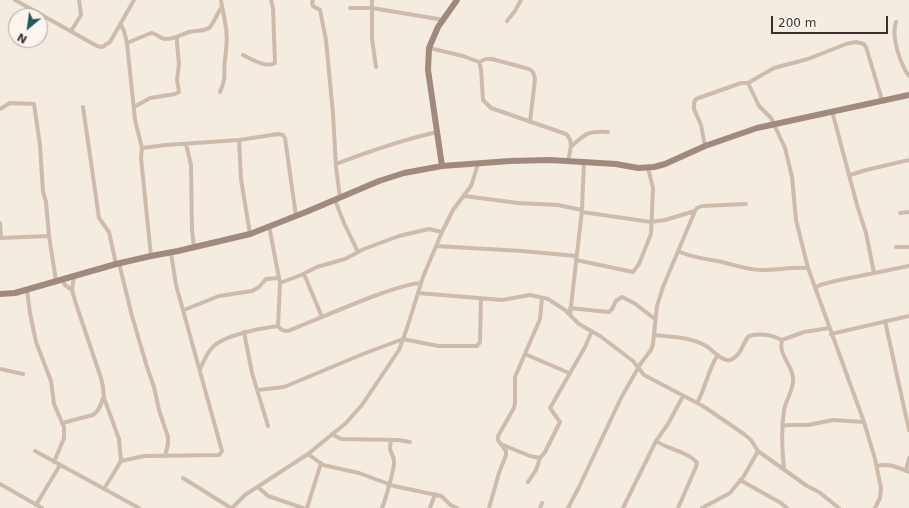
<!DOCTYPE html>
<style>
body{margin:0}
#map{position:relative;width:909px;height:508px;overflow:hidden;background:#f4ebe1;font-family:"DejaVu Sans",sans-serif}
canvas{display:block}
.north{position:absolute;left:8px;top:8px;width:40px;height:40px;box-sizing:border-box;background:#fbf5ee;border:1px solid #aea6a0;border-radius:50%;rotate:209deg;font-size:11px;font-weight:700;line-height:16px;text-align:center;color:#3b302b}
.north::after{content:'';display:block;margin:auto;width:14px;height:18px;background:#1f5a5e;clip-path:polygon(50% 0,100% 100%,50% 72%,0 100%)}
.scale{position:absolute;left:771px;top:16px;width:117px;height:18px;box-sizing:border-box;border:2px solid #3b302b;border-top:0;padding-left:5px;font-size:12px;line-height:14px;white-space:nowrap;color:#3b302b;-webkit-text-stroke:3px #fbf5ee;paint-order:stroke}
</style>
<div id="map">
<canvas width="909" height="508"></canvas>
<div class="north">N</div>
<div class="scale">200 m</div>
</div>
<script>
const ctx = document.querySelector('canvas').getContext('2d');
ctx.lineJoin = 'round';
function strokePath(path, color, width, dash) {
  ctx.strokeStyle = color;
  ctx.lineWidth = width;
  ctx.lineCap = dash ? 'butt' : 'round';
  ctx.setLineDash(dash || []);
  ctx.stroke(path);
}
const street = new Path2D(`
 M15 0 97 46 102 47 110 42 134 0
 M313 0 312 3 313 6 320 10 326 40 333 114 336 167 340 198
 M372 0V39L376 67
 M350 8H372L444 20
 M507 21 515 11 521 0
 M896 22C891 36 900 64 909 76
 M121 25 124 31 127 43 135 120 142 148 141 158 151 256
 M71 31 81 15 79 0
 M127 43 151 33C156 33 159 38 165 39 176 39 180 35 189 32 196 30 205 32 210 27 215 21 217 13 222 7
 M429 48 463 56 479 62 481 69 483 100 491 108 566 134C574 141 570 151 568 161
 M243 55C251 59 266 68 275 63L273 8 271 0
 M479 62 486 59H492L529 69 533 72 535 79 530 122
 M748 83 759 106 771 118 785 148 792 177 796 220 808 268 864 422 875 459 881 488 880 498 875 508
 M220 92C227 77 223 73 225 59 227 46 228 34 225 22 224 14 222 8 221 0
 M83 107 99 218 109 232 116 264
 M134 107 150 98 175 94 179 92 177 80 179 64 177 43V38
 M0 109 10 103 34 104 40 145 43 192 46 202 49 236 56 281
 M832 111 857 205 866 233 874 273
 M239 140 241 179 250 234
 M186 144 191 165 192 230 194 247
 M572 146C586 133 588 131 608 132
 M705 146 701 125 694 109V103L696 99 741 83H748L774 68 808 59 846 44 856 42 864 44 866 47 882 100
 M142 148 166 145 239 140 278 134 283 135 285 138 296 216
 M336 164C370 151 402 140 437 132
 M850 175 866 170 909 160
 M464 196 518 203 558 205 582 210
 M335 200 344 223 358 252
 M582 212 651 222 665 220 695 211
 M900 213 909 212
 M0 223 1 238
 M269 226 280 283 278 326C281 330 283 331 288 331 318 319 347 306 377 295 392 290 406 284 421 283
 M0 238 49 236
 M436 246 522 251 576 256
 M896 247H909
 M678 251C692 258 707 259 722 262 735 265 748 270 761 270 777 270 792 267 808 268
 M576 260 633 272 639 264 651 234 653 188 648 168
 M119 263 132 316 147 367 154 387 159 410 168 437V444L165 456
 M304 274 322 317
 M74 276 72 290 76 304 101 378 103 387 104 398 119 439 121 461
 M62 280 65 285 72 290
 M280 283 301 275 317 267 345 259 364 249 399 236 429 229 442 232
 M815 288 820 285 835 281 909 266
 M27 290 30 313 36 342 51 381 54 404 64 427V438L54 462
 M418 293 502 300 530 295 548 299 565 310 579 324 600 336 633 361 644 375 703 406 744 434 751 440 758 451 807 486 819 492 839 508
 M570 308 609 312 612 309 616 301 622 297 634 303 655 319
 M184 310 219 296 252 291 259 287 266 279 279 278
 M570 315 582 210 584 161
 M885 321 909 430
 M244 332 252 373 268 426
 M831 334 909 316
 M655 335C672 337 691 337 706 346 713 350 722 362 730 360 742 356 742 343 749 336 761 333 772 335 782 340
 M782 340C778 355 792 364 793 378 794 389 786 400 784 410 781 430 782 450 784 469
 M782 340 804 332 829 328
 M525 354 569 373
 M0 369 23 374
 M200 369C204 361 207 352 213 347 224 335 262 328 278 326
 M258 390 284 387 363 354 403 339 438 346H477L480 342 481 298
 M697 403C704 392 711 362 718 355
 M62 423 93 415C99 411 101 405 103 398
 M783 426 788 425H808L833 420 864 422
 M332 434 341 439 398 440 410 442
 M656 441C667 449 689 452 697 463L696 467 678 508
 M503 445 530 456 540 458
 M35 451 139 508
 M308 454 323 465 359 473 394 486 441 496C447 500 449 506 457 508
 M877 466C888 463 898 467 909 472
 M906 471 909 458
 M183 478 231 508
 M740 480 781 503 787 508
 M528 482 536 470 540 458 545 452 560 422 550 408 585 347 592 331
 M0 484 42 508
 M258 487 268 496 303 508
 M104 489 121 461 144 456 219 455 222 451 176 285 171 253
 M36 505 60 465
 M232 508 245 495 308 454 346 423 362 405 399 350 407 328 423 277 442 232 453 210 471 186 478 164
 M307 508 321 463
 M382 508C385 501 395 467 394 461 393 451 388 454 391 440
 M430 508 435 494
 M489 508 499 473 506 455V451L498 440V436L514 408 515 403V377L540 319 542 298
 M540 508 542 503
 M568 508 579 487 621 398 641 363 651 350 653 344 657 306 663 287 695 211 697 208 702 206 746 204
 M623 508 656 441 668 424 683 396
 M702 508 730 493 744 476 758 451`);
const secondary = new Path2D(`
 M442 166 428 70 429 48 438 27 457 0
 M0 294 15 293 116 264 151 256 178 251 250 234 306 212 379 181 404 173 442 166 510 161 550 160 616 164 638 168 654 167 665 164 705 146 757 128 909 95`);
strokePath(street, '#cdbbac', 4);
strokePath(secondary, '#a18a7d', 6);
</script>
